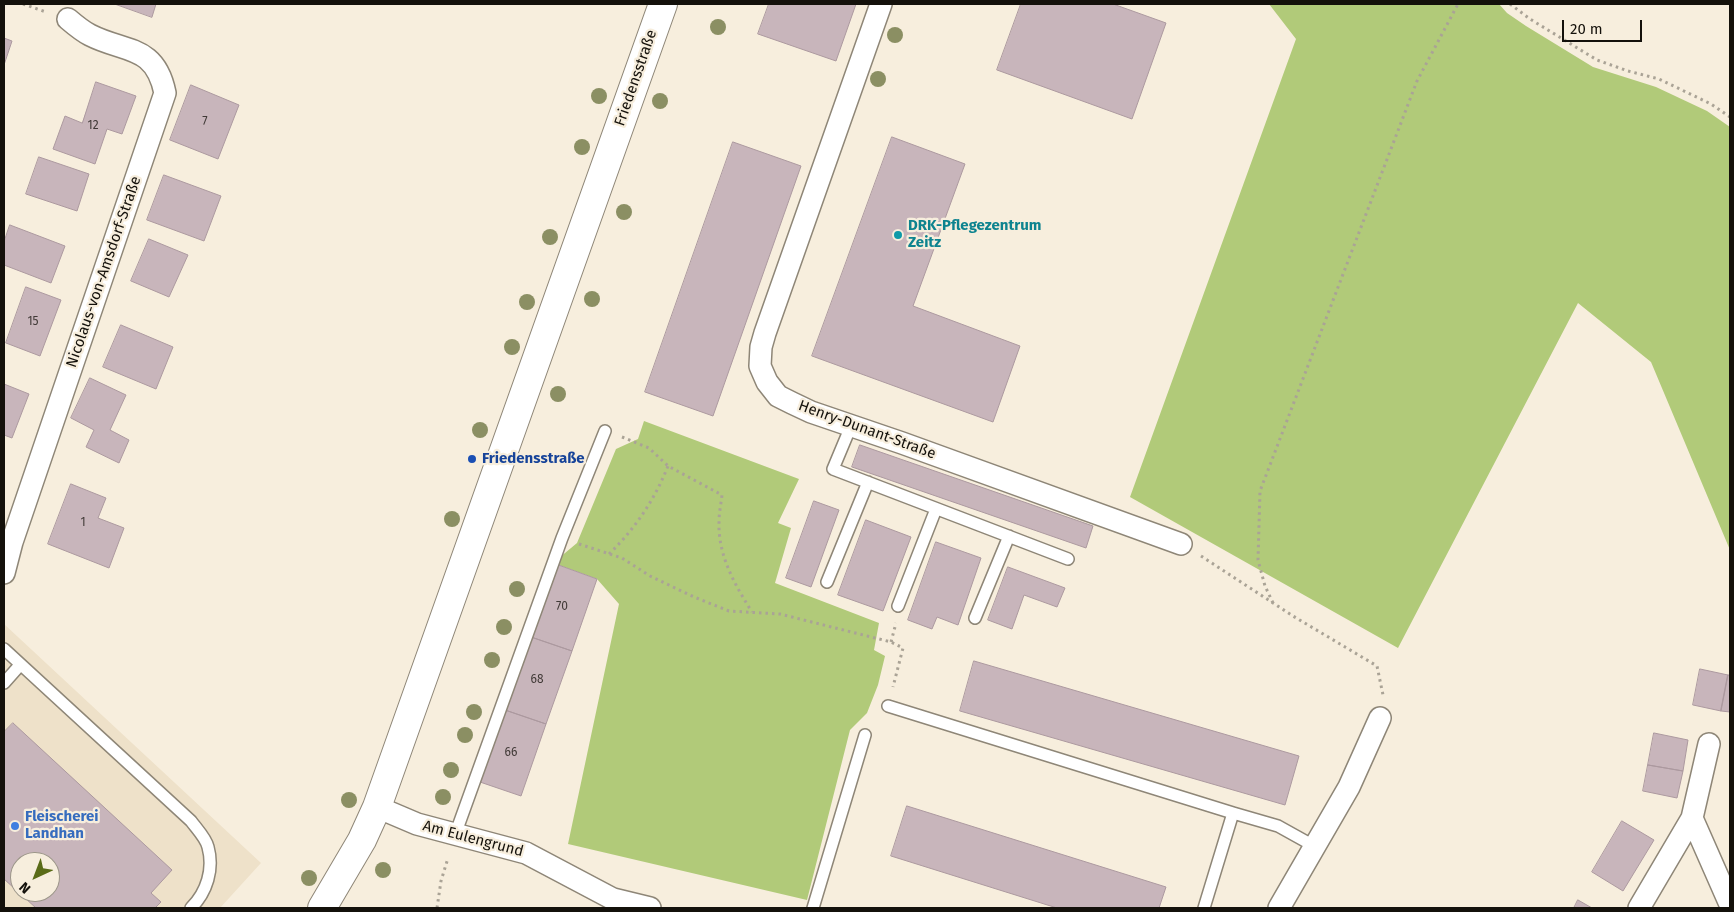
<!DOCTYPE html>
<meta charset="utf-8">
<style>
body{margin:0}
#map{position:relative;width:1734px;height:912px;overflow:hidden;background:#f7eedd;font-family:"Fira Sans",sans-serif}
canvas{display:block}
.frame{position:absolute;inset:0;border:5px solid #14110b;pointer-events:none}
.north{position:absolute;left:10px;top:852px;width:50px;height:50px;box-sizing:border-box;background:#f7eedd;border:1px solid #9c9689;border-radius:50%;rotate:223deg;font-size:14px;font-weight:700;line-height:20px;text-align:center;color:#14110b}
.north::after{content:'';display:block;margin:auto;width:18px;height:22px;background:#5a6b17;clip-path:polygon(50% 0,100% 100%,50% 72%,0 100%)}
.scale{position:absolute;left:1562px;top:20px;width:80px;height:22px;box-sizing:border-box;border:2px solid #14110b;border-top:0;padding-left:6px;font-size:15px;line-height:18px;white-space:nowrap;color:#14110b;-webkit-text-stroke:4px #f7eedd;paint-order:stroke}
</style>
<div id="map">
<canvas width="1734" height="912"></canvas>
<div class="frame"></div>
<div class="north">N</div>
<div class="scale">20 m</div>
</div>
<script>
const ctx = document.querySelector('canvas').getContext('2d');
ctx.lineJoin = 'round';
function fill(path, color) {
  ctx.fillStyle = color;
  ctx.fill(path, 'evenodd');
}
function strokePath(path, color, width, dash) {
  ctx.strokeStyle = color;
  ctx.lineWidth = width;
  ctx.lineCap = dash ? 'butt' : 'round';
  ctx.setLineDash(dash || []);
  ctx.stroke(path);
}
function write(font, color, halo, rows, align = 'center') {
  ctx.font = font + ' "Fira Sans",sans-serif';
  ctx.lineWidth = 4.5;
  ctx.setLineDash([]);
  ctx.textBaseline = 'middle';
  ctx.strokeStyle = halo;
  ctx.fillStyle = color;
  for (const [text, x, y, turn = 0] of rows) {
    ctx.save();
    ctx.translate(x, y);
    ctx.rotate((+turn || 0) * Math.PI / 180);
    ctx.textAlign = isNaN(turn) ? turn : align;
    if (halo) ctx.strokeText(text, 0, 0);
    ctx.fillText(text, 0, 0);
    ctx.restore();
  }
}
const built = new Path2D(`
 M4 624 261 863 220 908H4ZM20 862H50V892H20Z`);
const green = new Path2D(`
 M1269 4H1499L1507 13 1526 26 1593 67 1656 87 1707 111 1730 127V550L1651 362 1578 303 1398 648 1130 497 1296 39Z
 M644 421 799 479 778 523 791 528 775 583 879 623 874 650 885 656 878 685 867 713 850 730 807 900 568 844 619 604 597 579 553 563 577 543 616 449 638 439Z`);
const building = new Path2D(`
 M115 4H156L152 17Z
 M769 4H856L836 61 758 34Z
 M1021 4H1113L1166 23 1132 119 997 70Z
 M4 38 12 41 4 65Z
 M96 82 136 96 122 134 107 129 95 164 53 149 65 116 82 123Z
 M191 85 239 105 218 159 170 140Z
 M892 137 965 164 913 306 1020 346 993 422 812 356Z
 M733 142 801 166 713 416 645 392Z
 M39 157 89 174 77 211 26 194Z
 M164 175 221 196 204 241 147 220Z
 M10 225 65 246 51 283 4 265V242Z
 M149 239 188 255 169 297 131 281Z
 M26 287 61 300 40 356 6 343Z
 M121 325 173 347 156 389 103 367Z
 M90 378 126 395 110 430 129 440 119 463 86 447 94 430 71 418Z
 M4 384 29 394 12 438 4 435Z
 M860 445 1093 526 1086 548 852 467Z
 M71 484 106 498 98 518 124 528 109 568 48 544Z
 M814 501 839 510 811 587 786 578Z
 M866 520 911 537 883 611 838 595Z
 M936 542 981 558 958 625 937 617 932 629 908 620Z
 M553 563 597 579 572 651 528 636Z
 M1008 567 1065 588 1057 607 1024 595 1012 629 988 620Z
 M528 636 572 651 546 724 502 709Z
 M974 661 1299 756 1285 805 960 711Z
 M1700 669 1728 675 1721 711 1693 705Z
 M1728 675H1730V712L1721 711Z
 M502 709 546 724 521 796 477 781Z
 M13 723 172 870 151 893 161 902 155 908H36L4 879V732ZM20 862H50V892H20Z
 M1654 733 1688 740 1683 771 1648 765Z
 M1648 765 1683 771 1677 798 1643 791Z
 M907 806 1166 887 1159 908H1057L891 856Z
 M1622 821 1654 840 1623 891 1592 872Z
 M1578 900 1592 908H1574Z`);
const path = new Path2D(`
 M23 4 46 12
 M1510 4 1530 19 1597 60 1628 71 1659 79 1711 104 1730 117
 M622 437 649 448 668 466 722 495C721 504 719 513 719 522 718 556 735 585 752 612
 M579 544 622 558 650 576 694 597 729 611 780 614 891 642 903 648 893 687
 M609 554C635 529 655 499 668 466
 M1201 556 1293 616 1377 666 1383 695
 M1273 603 1265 586 1258 560 1260 491 1417 81 1458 4
 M891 642 896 623
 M437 908 441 881 448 858`);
const lane = new Path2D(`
 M851 426 833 469 1068 559
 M827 582 868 482
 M898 606 936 509
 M975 618 1009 536
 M4 649 191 821C196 828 206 838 208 847 214 869 207 892 191 908
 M4 683 20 665
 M888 706 1233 813 1204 908
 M1233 813 1278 826 1314 846
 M455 835 562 538 605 431
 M813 908 865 735`);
const street = new Path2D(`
 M881 4 765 333 761 347 760 366 767 382 778 396 792 403 811 412 902 443 1181 544
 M4 573 12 542 165 93C155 44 125 53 90 35 82 31 75 25 68 19
 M377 807 417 824 526 853 613 899 650 908
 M1692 818 1729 902
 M1279 908 1349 787 1380 718
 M1639 908 1692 818 1709 744`);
const secondary = new Path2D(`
 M322 908 362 840 377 807 663 4`);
const trees = [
 [718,27],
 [895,35],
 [878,79],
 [599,96],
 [660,101],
 [582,147],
 [624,212],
 [550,237],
 [592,299],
 [527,302],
 [512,347],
 [558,394],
 [480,430],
 [452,519],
 [517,589],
 [504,627],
 [492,660],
 [474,712],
 [465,735],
 [451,770],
 [443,797],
 [349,800],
 [383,870],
 [309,878]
];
const markers = [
 [898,235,5,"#0f9aa8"],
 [472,459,5,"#1a4fb4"],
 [15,826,5,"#3f7fe0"]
];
const numberNames = [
 ["7",205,122],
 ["12",93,126],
 ["15",33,322],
 ["1",83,523],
 ["70",562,607],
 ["68",537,680],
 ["66",511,753]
];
const streetNames = [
 ["Friedensstraße",636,78,-71],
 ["Nicolaus-von-Amsdorf-Straße",104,272,-71],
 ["Henry-Dunant-Straße",867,430,20],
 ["Am Eulengrund",473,839,15]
];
const cultureNames = [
 ["DRK-Pflegezentrum",908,226],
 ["Zeitz",908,243]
];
const transitNames = [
 ["Friedensstraße",482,459]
];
const shopNames = [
 ["Fleischerei",25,817],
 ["Landhan",25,834]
];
fill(built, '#eee1c9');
fill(green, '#b1ca79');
fill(building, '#c8b5bb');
strokePath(building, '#ac999f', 1);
strokePath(lane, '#8e8677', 14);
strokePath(street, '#8e8677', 24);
strokePath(secondary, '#8e8677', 30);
strokePath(path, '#aaa396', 3, [2.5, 4]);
strokePath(lane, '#fff', 11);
strokePath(street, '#fff', 21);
strokePath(secondary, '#fff', 28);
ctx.fillStyle = '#8b8f63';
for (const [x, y] of trees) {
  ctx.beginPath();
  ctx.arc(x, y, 8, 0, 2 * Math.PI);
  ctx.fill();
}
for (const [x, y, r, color] of markers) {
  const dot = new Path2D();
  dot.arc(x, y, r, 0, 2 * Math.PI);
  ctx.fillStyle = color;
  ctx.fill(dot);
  strokePath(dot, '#f7eedd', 2);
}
write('12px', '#413a37', null, numberNames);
write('15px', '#14110b', '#f7eedd', streetNames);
write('bold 15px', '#0d838f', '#f7eedd', cultureNames, 'left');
write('bold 15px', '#164399', '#f7eedd', transitNames, 'left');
write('bold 15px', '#366cbe', '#f7eedd', shopNames, 'left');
</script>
